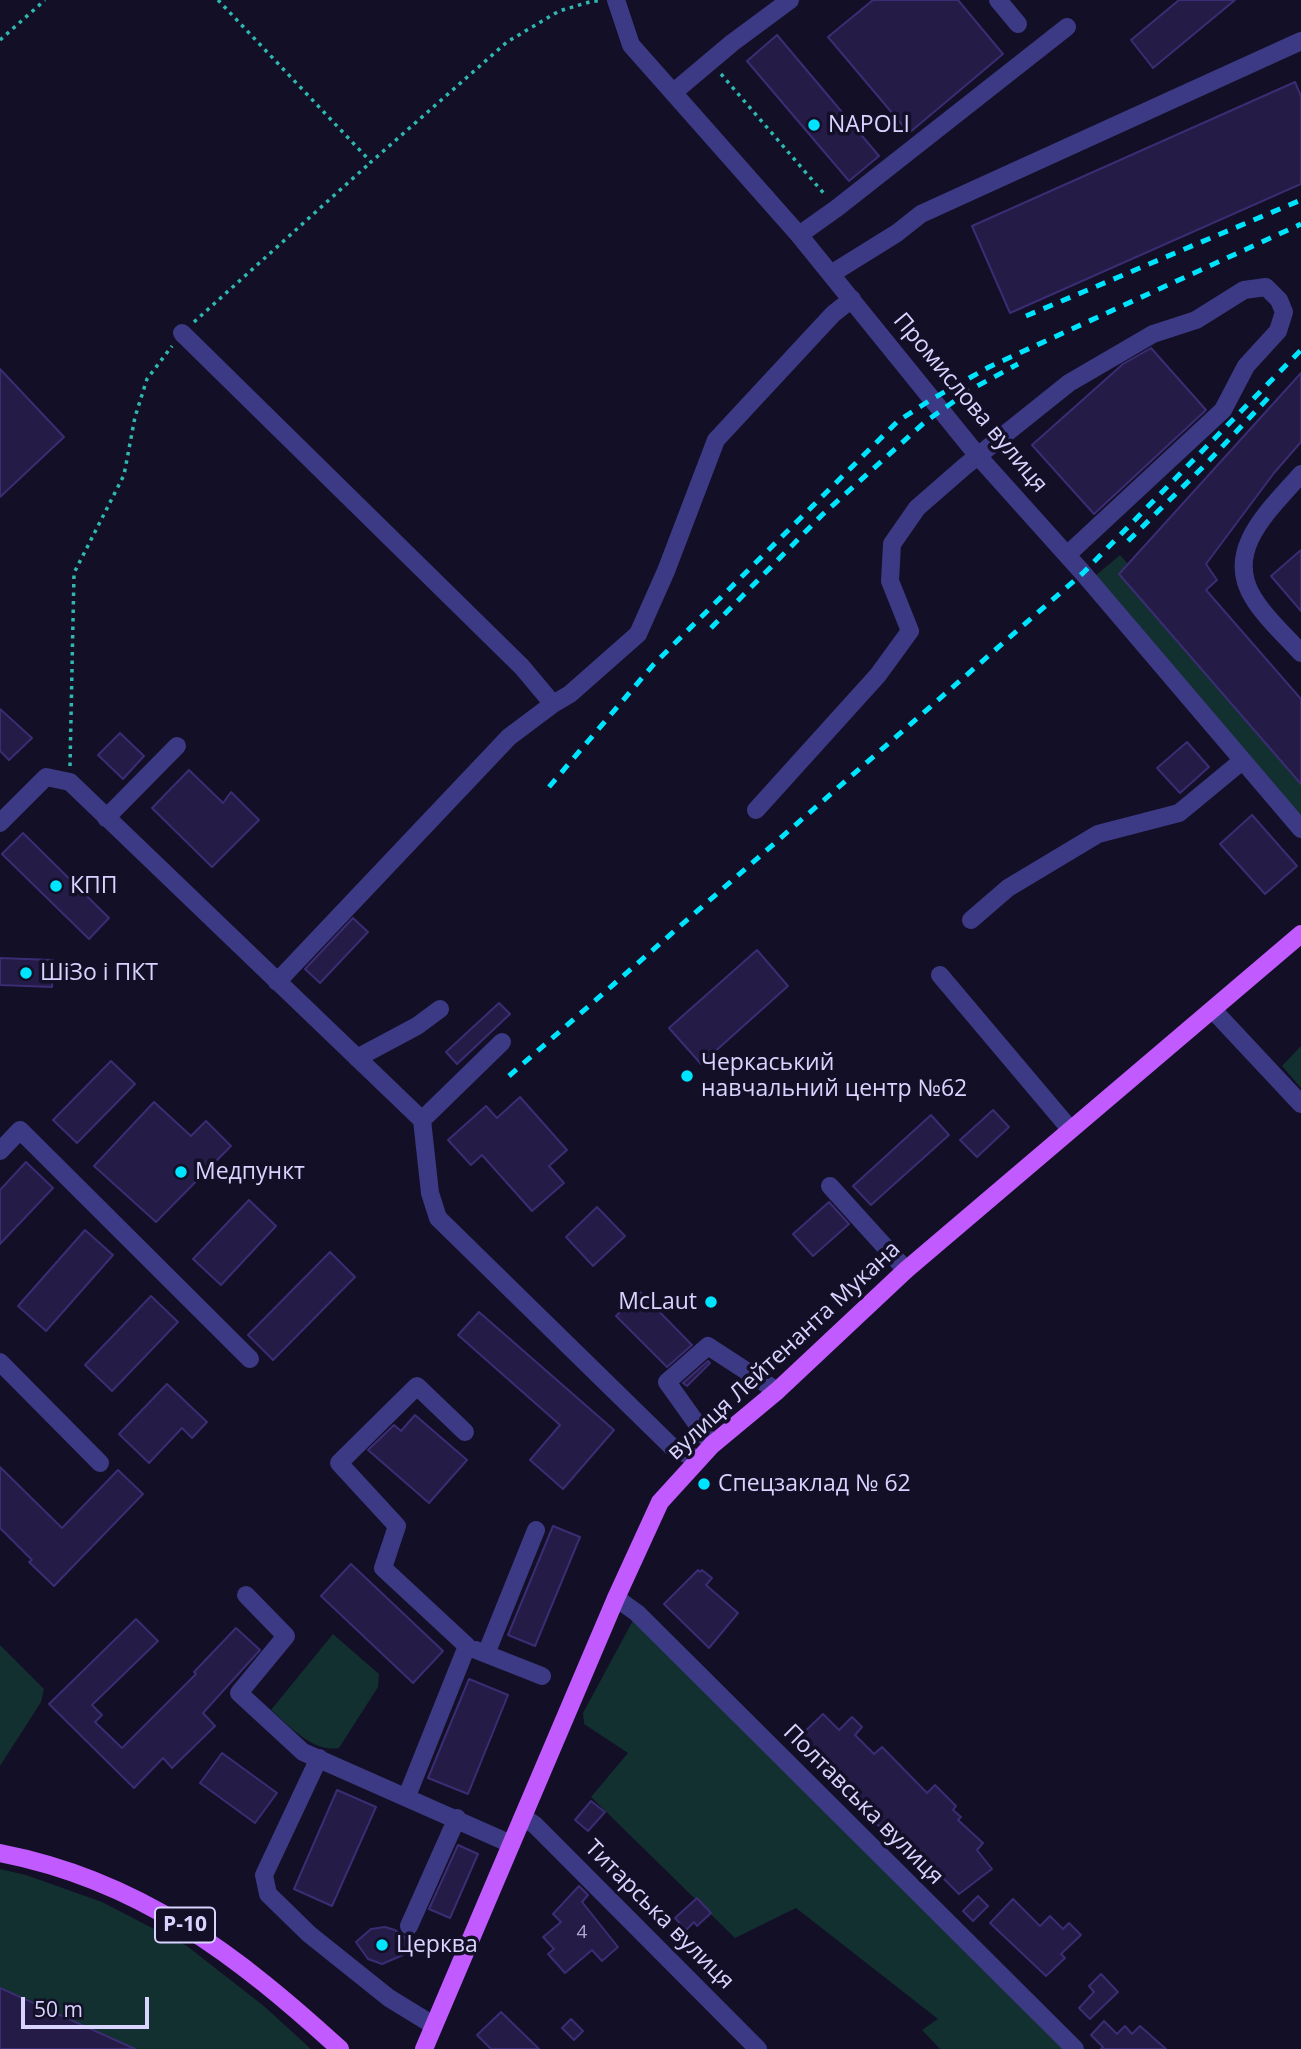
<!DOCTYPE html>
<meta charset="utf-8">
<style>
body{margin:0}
#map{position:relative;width:1301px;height:2049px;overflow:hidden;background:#130f26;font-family:"Open Sans",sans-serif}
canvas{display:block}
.scale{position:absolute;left:21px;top:1997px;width:128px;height:32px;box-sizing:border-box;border:4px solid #d9d4ff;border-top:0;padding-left:9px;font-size:21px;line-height:24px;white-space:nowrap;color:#d9d4ff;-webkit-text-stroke:5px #130f26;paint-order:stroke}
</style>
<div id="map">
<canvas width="1301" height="2049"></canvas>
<div class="scale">50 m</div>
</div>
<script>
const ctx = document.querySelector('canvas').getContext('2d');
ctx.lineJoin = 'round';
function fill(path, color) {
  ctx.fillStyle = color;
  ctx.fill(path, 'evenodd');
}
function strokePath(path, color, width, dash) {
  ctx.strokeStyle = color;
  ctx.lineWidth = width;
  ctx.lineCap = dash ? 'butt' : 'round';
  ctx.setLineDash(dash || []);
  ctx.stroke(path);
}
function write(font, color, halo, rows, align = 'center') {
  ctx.font = font + ' "Open Sans",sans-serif';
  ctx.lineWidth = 7;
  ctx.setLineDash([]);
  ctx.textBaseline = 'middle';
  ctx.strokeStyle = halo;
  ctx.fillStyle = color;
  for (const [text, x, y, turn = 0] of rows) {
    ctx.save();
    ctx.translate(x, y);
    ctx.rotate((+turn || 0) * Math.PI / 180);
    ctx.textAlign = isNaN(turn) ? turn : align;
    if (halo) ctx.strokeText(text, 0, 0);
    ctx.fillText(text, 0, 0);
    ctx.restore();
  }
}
const green = new Path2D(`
 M1120 555 1129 565 1119 574 1301 784V817L1095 576Z
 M1301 1046V1088L1282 1066Z
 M637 1613 1075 2049H940L922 2030 938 2019 796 1908 735 1938 591 1797 628 1753 584 1724 583 1713Z
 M333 1634 379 1674 378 1687 339 1748C313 1753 290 1726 271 1710Z
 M0 1645 44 1689 41 1702 0 1766Z
 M0 1869 26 1875 102 1902 187 1946 265 2007 311 2049H136L0 1988Z`);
const building = new Path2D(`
 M873 0H958L1003 54 909 133 828 37Z
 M1179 0H1235L1153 68 1131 40Z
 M777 35 879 156 849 181 747 61Z
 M1295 82 1301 96V184L1010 313 972 226Z
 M1151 348 1206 410 1094 514 1032 445 1123 364Z
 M0 369 64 437 0 497Z
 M1301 373V442L1274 473 1206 564 1217 580 1206 590 1301 699V784L1119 574Z
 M1301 550V611L1271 576Z
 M0 709 32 738 9 760 0 751Z
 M120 733 144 756 123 779 98 755Z
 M1187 742 1209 767 1180 793 1157 768Z
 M189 770 223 803 231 792 259 820 212 867 152 808Z
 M1252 815 1297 866 1265 894 1220 844Z
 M23 833 109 918 89 939 2 854Z
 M353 918 368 932 320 983 305 969Z
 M757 950 788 986 701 1064 669 1028Z
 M0 958 53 960 52 987 0 985Z
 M499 1003 510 1014 457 1064 446 1052Z
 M111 1061 135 1084 77 1143 53 1120Z
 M520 1097 567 1150 549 1166 564 1183 532 1211 482 1155 471 1165 448 1140 486 1106 497 1118Z
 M154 1102 191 1136 206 1121 231 1146 156 1222 94 1166Z
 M993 1110 1009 1127 977 1157 960 1140Z
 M931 1115 949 1135 871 1205 853 1186Z
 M26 1162 53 1188 0 1244V1190Z
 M249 1200 276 1226 221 1285 193 1259Z
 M829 1202 849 1224 813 1256 793 1234Z
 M597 1207 625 1236 593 1266 566 1237Z
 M85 1230 113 1255 46 1331 18 1306Z
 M330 1252 355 1277 273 1360 248 1335Z
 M640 1292 692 1345 667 1367 616 1316Z
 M151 1296 178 1322 112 1391 85 1365Z
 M479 1312 614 1430 563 1489 530 1460 560 1425 458 1335Z
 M708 1361 710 1363 687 1386 683 1383Z
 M167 1384 207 1422 192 1438 182 1428 149 1463 119 1434Z
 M415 1415 467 1460 429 1503 368 1450 394 1425 401 1431Z
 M0 1467 62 1528 118 1470 143 1494 54 1586 29 1562 32 1560 0 1528Z
 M553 1526 580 1537 535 1646 508 1635Z
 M351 1564 443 1651 413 1683 321 1596Z
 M698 1570 700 1572 702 1570 712 1578 706 1585 738 1613 709 1648 664 1604Z
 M136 1619 158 1641 92 1705 102 1715 95 1722 122 1748 196 1674 194 1672 236 1628 260 1650 203 1713 215 1726 172 1768 163 1758 134 1788 49 1704Z
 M469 1679 508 1695 468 1794 428 1778Z
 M823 1714 839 1730 852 1717 862 1727 855 1735 874 1754 882 1747 927 1793 935 1785 956 1806 953 1810 961 1817 958 1820 983 1843 977 1850 992 1869 959 1894 936 1871 930 1877 918 1864 921 1860 901 1840 897 1844 872 1819 870 1821 838 1790 822 1772 826 1767 797 1739Z
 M222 1753 277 1793 255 1823 200 1783Z
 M337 1790 376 1807 332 1906 294 1889Z
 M591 1801 605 1812 588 1831 575 1820Z
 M458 1845 478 1854 450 1918 429 1909Z
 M579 1886 588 1895 582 1902 618 1947 602 1961 592 1950 565 1973 548 1954 554 1949 543 1937 561 1922 553 1914Z
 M978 1896 988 1906 973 1921 963 1911Z
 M697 1898 711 1913 697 1926 694 1922 686 1930 675 1918Z
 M1013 1899 1040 1926 1050 1916 1063 1929 1069 1923 1081 1935 1061 1954 1065 1958 1046 1976 990 1923Z
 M385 1927 395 1930 405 1937 408 1946 403 1955 382 1964 368 1959 356 1942 371 1929Z
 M1101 1974 1118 1992 1090 2019 1079 2008 1094 1992 1089 1986Z
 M0 1988 135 2049H0Z
 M501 2012 539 2049H491L477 2035Z
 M571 2019 583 2031 574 2040 562 2028Z
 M1104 2021 1117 2034 1125 2026 1132 2034 1140 2026 1166 2049H1101L1103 2047 1091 2035Z`);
const path = new Path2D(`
 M218 0 371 162 507 42 559 11 593 1H599
 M0 40 45 0
 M721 74 826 196
 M194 322 371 162
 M70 766 74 573 124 475 135 417 147 379 172 346`);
const minor = new Path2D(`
 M616 0 631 45 799 235 978 456 1083 573 1301 829
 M998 0 1018 24
 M675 91 732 43 790 0
 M799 235 837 208 1067 27
 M831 274 897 233 921 214 1301 41
 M182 333 522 667 553 704 509 737 277 982
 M1301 474C1271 509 1222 550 1254 599 1266 619 1286 636 1301 653
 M553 704 570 694 638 634 666 571 716 440 833 314 852 299
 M756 810 878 675 910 631 890 581 892 544 917 508 964 467 1069 383 1153 334 1196 320 1244 290 1266 287 1279 300 1284 312 1278 331 1246 366 1223 410 1067 555
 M106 818 177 746
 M0 823 46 777 70 782 422 1120 430 1193 438 1218 671 1446 698 1460
 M971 920 1008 888 1098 834 1179 813 1242 761
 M940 975 1070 1129
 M1213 1010 1301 1104
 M357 1058 417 1026 440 1009
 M422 1120 502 1042
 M0 1151 20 1130 250 1359
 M830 1186 906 1270
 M0 1362 100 1463
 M712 1445 667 1382 708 1346 777 1391
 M246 1595 286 1636 239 1693 303 1752 511 1844
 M616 1598 637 1613 1075 2049
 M476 1650 542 1676
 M486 1654 536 1530
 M319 1758 264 1875 268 1894 309 1934 389 1998 433 2025
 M407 1796 467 1646 383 1568 397 1526 339 1463 417 1386 465 1432
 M523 1817 535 1825 758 2049
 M409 1926 457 1818`);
const major = new Path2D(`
 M0 1853C140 1880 238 1956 340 2049
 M424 2049 616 1598 660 1502 712 1445 777 1391 906 1270 1301 934`);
const rail = new Path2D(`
 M1026 316 1301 200
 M1128 541 1203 467 1269 397
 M711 628 822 515 925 422 970 390 1018 364
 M549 787 654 664 898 421 932 399 989 367 1301 224
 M509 1076 1083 573 1301 350`);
const markers = [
 [814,125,7,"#00e5ff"],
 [56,886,7,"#00e5ff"],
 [26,973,7,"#00e5ff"],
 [687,1076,7,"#00e5ff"],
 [181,1172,7,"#00e5ff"],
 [711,1302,7,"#00e5ff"],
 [704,1484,7,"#00e5ff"],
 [382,1945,7,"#00e5ff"]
];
const numberNames = [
 ["4",582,1933]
];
const shields = [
 [185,1925,60]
];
const shieldNames = [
 ["Р-10",185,1925]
];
const poiNames = [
 ["NAPOLI",828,125],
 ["КПП",70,886],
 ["ШіЗо і ПКТ",40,973],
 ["Черкаський",701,1063],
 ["навчальний центр №62",701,1089],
 ["Медпункт",195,1172],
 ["McLaut",697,1302,"right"],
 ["Спецзаклад № 62",718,1484],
 ["Церква",396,1945]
];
const streetNames = [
 ["Промислова вулиця",970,403,50],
 ["вулиця Лейтенанта Мукана",784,1351,-43],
 ["Полтавська вулиця",863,1805,45],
 ["Титарська вулиця",659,1915,45]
];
fill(green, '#12302f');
fill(building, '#241b47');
strokePath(building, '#3b2d73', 2);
strokePath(path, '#2fb8b0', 3.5, [3.5, 5]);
strokePath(minor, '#3d3a85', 18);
strokePath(major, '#c25bff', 18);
strokePath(rail, '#00e5ff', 5, [10, 9]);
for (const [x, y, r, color] of markers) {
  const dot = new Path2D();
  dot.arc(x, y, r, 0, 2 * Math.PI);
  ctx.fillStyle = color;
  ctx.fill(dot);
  strokePath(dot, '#130f26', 2.5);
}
write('19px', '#aca6d1', null, numberNames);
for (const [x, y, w] of shields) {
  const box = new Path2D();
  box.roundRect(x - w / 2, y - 17.5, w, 35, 5);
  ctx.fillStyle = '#130f26';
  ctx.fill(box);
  strokePath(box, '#d9d4ff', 2);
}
write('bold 21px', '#d9d4ff', null, shieldNames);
write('23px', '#d9d4ff', '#130f26', poiNames, 'left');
write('23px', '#d9d4ff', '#130f26', streetNames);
</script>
